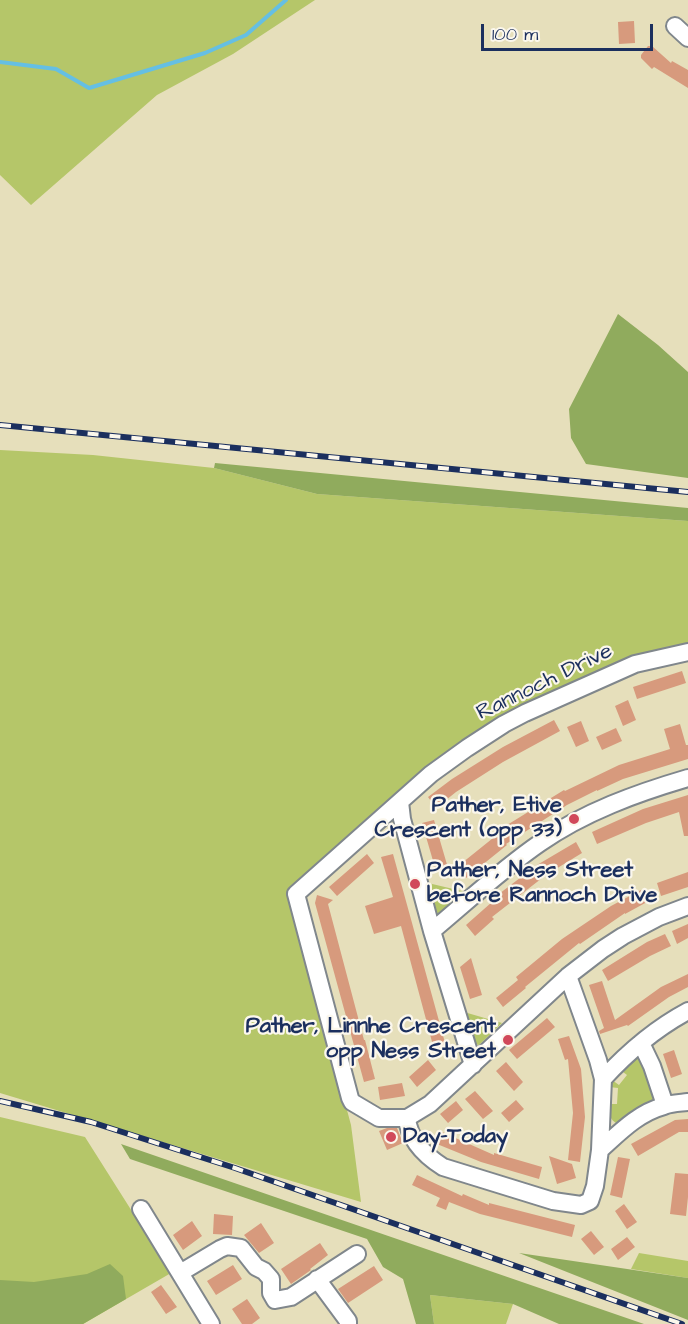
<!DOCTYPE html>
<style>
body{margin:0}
#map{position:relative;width:688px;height:1324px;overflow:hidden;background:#e6dfbb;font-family:"Architects Daughter",sans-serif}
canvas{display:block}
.scale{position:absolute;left:481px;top:24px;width:172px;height:27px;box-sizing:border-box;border:3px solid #1b2f5e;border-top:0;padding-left:8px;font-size:18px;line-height:21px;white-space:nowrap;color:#1b2f5e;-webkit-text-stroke:4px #fbf7ec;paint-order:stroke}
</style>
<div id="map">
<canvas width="688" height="1324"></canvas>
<div class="scale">100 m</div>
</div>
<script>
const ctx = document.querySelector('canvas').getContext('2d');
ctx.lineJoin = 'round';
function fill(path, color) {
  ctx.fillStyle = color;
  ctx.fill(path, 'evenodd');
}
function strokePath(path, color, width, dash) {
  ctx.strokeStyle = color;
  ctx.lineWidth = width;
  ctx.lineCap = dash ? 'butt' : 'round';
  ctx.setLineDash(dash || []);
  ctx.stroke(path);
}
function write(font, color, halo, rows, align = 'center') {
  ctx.font = font + ' "Architects Daughter",sans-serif';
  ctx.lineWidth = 4.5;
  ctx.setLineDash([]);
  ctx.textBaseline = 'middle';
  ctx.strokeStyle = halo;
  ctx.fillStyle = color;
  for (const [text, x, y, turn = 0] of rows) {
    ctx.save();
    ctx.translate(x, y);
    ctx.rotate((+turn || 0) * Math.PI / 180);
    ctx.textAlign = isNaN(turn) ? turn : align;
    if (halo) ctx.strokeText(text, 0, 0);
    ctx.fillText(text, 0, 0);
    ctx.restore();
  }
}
const green = new Path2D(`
 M0 0H315L233 54 157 95 31 205 0 175Z
 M0 450 93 455 214 468 317 494 688 521V646L634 659 427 769 288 890 351 1125 361 1202 0 1093Z
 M428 883 466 892 442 914 437 913Z
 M464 1012 502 1023 479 1045 475 1044 472 1038Z
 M635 1057 641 1060C644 1069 657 1092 654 1100 650 1107 626 1119 618 1124 609 1120 609 1113 608 1104H617L618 1088 609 1087 612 1080 619 1085 627 1075 619 1069Z
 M0 1117 85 1137 171 1273 83 1324H0Z
 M639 1253 688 1261V1278L631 1269Z
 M430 1295 513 1304 506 1324H434Z`);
const forest = new Path2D(`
 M618 314 658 345 688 372V478L586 464 571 438 569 409Z
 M215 463 688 508V521L317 494 214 468Z
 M121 1144 644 1324H559L513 1304 430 1295 434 1324H416L403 1279 383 1267 367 1239 130 1159Z
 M519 1253 688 1278V1320Z
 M110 1264 123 1276 126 1299 83 1324H0V1280L34 1282 87 1274Z`);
const stream = new Path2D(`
 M0 62 56 69 89 88 205 53 246 35 286 0`);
const building = new Path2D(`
 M634 21 635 43 619 44 618 22Z
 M648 46H652L671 63 672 61 688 70V88L654 67 652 69 641 58V55Z
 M682 671 686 683 637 699 633 687Z
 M628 700 636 720 623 726 615 706Z
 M554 720 560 731 503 762 456 792 436 808 428 797 452 779 503 747Z
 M581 721 589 741 576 747 567 727Z
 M680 724 686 745H688V759L623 779 597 791V790L567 805 506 844 507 845 466 878 457 867 508 826 507 825 564 790 565 791 619 765 670 749 664 729Z
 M616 728 622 741 602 750 596 737Z
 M688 795V836H684L679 812 646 823 597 844 592 832 643 809Z
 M434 820 448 868 436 871 422 823Z
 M576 842 582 853 546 875 492 917 494 919 475 936 466 925 492 902 491 900 537 865Z
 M367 854 374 863 337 896 329 887Z
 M393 854 447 1050 435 1053 401 926 374 934 365 906 393 897 381 857Z
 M688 872V887L661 896 657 883Z
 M641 890 647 902 625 914V913L580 944 579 943 525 987 526 988 503 1007 496 998 518 980 516 977 562 939 611 906Z
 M317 895 333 900 328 904 364 1040H365L375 1079 364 1082 315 903Z
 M688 924V938L677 944 672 931Z
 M665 934 671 946 650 956 608 981 602 970 647 942Z
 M471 958 482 995 470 999 460 967Z
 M688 974V987L669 997 628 1026 627 1025 600 1034 599 1031 604 1028 589 985 602 981 615 1020 661 987Z
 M547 1018 555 1027 517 1059 509 1050Z
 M569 1036 581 1069 585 1117 580 1162 568 1160 573 1113 568 1059 565 1060 558 1039Z
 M674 1050 682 1074 671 1078 663 1054Z
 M428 1060 436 1070 417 1087 409 1077Z
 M506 1062 523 1082 514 1091 496 1071Z
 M402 1083 405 1096 380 1100 378 1087Z
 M475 1091 493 1111 483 1119 465 1099Z
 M516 1100 524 1109 509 1122 501 1113Z
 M456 1101 463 1110 448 1123 440 1114Z
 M688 1119V1132H679L638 1156 631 1144 675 1120Z
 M387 1128H397L403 1143 387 1150 379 1131Z
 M442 1132 494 1155V1153L542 1167 539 1179 481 1162 437 1144Z
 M549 1156 572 1164 576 1178 557 1184Z
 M618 1157 630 1159 622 1198 610 1195Z
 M675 1173 688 1174V1197L686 1216 670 1214Z
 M417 1175 462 1196 463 1194 489 1205V1203L575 1225 572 1237 480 1214 449 1202 446 1210 436 1206 440 1198 412 1185Z
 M624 1204 637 1222 627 1229 615 1211Z
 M214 1214 233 1216 232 1235 213 1234Z
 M192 1221 202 1236 183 1250 173 1235Z
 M261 1223 274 1243 259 1253 244 1235Z
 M591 1231 604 1247 594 1255 581 1239Z
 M627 1237 635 1247 618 1260 611 1249Z
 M320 1243 328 1255 310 1269 311 1270 291 1284 281 1269Z
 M233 1265 242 1279 216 1295 207 1281Z
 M374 1266 383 1280 348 1303 338 1289Z
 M161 1285 177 1307 166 1314 151 1292Z
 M247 1299 260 1318 252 1324H242L232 1309Z`);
const minor = new Path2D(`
 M675 26 688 38
 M688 652 635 664 525 713 504 724 467 748 431 774 296 894 350 1098 352 1102 379 1118H407L430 1104 568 976 603 949 623 936 659 917 688 906
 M400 802 402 819 432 931 473 1065
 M432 931C468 901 502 869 540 843 584 812 637 793 688 778
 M641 1043 652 1066 665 1105
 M603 1079C627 1053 656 1028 688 1011
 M407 1118C409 1140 424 1155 443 1167L553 1201 581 1205 590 1201 595 1186 600 1150 603 1079 598 1060 568 976
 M600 1150C620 1132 638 1113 664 1106 671 1103 680 1103 688 1102
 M141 1209 211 1324
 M180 1273 220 1249 227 1246 241 1248 256 1267 264 1271 271 1279V1293L275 1300 291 1297 357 1254
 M317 1279 348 1321V1324`);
const rail = new Path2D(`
 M0 425 688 492
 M0 1101 91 1122 235 1168 682 1324`);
const markers = [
 [574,819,6,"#d1495b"],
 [415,884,6,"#d1495b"],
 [508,1040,6,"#d1495b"],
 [391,1137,6,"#d1495b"]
];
const streetNames = [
 ["Rannoch Drive",545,683,-26]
];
const poiNames = [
 ["Pather, Etive",562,806],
 ["Crescent (opp 33)",562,831],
 ["Pather, Ness Street",427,871,"left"],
 ["before Rannoch Drive",427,896,"left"],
 ["Pather, Linnhe Crescent",496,1027],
 ["opp Ness Street",496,1052],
 ["Day-Today",403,1137,"left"]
];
fill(green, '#b5c669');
fill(forest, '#90ab5d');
strokePath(stream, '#65bfe3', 4);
fill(building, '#d79a7d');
strokePath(minor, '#80878c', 20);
strokePath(minor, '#fff', 16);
strokePath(rail, '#1b2f5e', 6);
strokePath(rail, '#fbf7ec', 4, [11]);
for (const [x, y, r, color] of markers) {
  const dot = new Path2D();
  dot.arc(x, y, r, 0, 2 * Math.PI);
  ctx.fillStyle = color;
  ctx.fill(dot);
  strokePath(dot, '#fbf7ec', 2);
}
write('22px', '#1b2f5e', '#fbf7ec', streetNames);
write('bold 22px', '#1b2f5e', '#fbf7ec', poiNames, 'right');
</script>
